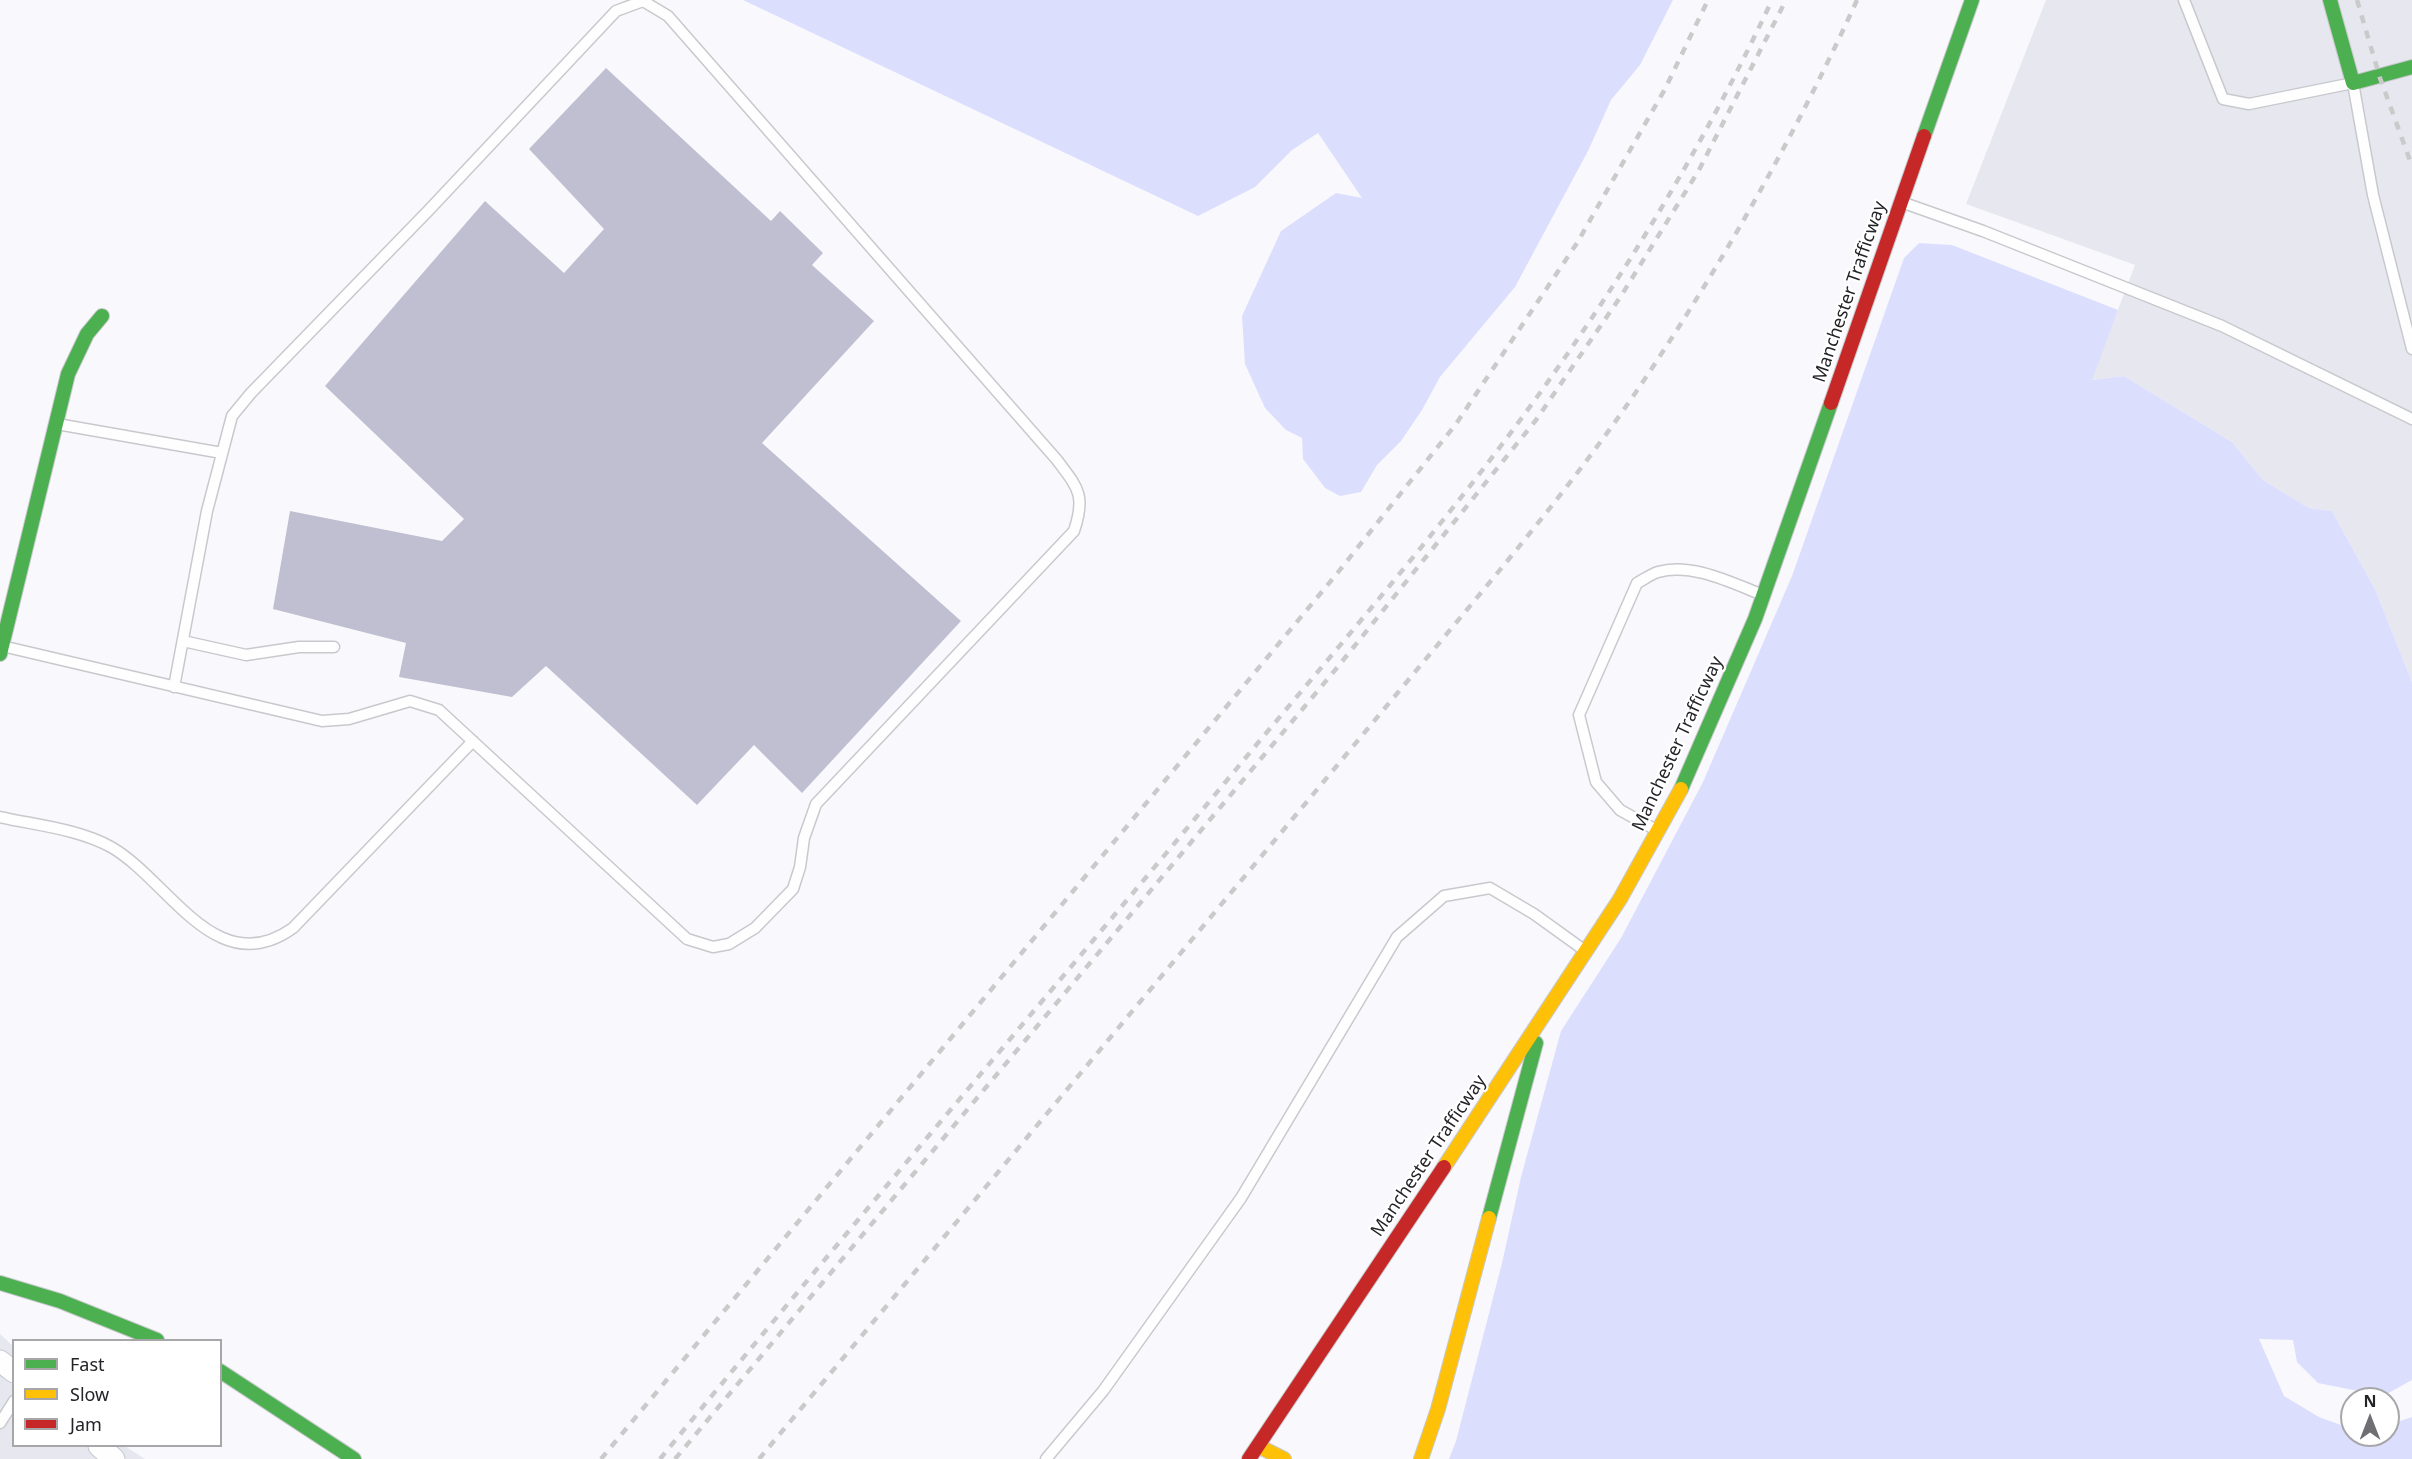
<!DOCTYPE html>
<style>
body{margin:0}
#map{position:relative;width:2412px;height:1459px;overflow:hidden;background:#f9f9fd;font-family:"Noto Sans",sans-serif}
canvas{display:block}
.legend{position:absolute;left:12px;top:1339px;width:210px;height:108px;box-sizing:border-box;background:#fff;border:2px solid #a7a7a9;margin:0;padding:8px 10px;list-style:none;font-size:18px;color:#232328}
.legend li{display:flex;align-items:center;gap:12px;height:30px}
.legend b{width:30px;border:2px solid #a7a7a9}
.north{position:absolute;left:2340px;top:1387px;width:60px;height:60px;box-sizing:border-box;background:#fff;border:2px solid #a7a7a9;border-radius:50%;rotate:0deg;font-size:16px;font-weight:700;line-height:24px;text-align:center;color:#232328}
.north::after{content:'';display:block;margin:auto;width:21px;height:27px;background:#6e6e73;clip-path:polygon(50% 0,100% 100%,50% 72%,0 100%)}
</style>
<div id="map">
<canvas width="2412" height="1459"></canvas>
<ul class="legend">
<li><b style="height:8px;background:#4caf50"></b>Fast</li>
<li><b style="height:8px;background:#ffc107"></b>Slow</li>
<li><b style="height:8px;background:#c62828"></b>Jam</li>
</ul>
<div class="north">N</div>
</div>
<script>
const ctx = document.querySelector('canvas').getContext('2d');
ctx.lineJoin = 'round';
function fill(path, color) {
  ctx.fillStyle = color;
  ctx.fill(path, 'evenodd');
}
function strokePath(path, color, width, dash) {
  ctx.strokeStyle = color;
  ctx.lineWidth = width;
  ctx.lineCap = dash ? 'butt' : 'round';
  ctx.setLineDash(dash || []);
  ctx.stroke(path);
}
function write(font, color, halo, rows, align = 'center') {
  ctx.font = font + ' "Noto Sans",sans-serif';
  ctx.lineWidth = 4.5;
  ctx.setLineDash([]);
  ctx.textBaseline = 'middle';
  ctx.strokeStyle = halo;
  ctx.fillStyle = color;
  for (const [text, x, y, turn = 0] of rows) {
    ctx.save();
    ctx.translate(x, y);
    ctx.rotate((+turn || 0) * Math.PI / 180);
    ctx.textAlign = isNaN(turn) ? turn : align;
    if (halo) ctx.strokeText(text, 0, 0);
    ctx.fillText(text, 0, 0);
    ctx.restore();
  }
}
const built = new Path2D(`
 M2046 0H2412V682L2375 589 2332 511 2309 508 2263 480 2232 442 2124 376 2091 380 2135 265 1966 204Z
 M0 1334 13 1346 14 1446H125L145 1459H0Z`);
const green = new Path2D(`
 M743 0H1673L1640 65 1611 100 1588 151 1515 287 1440 377 1422 410 1401 441 1377 465 1361 492 1340 496 1325 488 1303 459 1302 438 1286 430 1265 408 1245 364 1242 316 1281 231 1336 193 1362 198 1318 133 1292 150 1255 187 1198 216Z
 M1919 243 1952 245 2118 310 2092 380 2124 376 2232 442 2263 480 2309 508 2332 511 2375 589 2412 682V1380L2383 1396 2318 1383 2297 1362 2293 1340 2259 1339 2284 1396 2319 1417 2352 1429V1435H2388V1425L2412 1417V1459H1449L1456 1441 1502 1263 1521 1177 1561 1031 1621 938 1703 782 1792 576 1904 258Z`);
const building = new Path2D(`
 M606 68 771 221 780 211 823 253 812 265 874 321 762 443 961 621 802 793 754 745 697 805 546 666 512 697 399 677 406 643 273 609 290 511 442 541 464 519 325 386 485 201 564 273 604 229 529 149Z`);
const lane = new Path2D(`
 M2184 0 2223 99 2249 104 2353 83 2373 195 2412 349
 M1904 203 1983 231 2222 326 2412 419
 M57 424 222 453
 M183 641 246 655 299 647H334
 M2 646 322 721 349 719 410 701 439 710 687 939 713 947 729 944 755 928 793 889 800 867 804 838 816 804 1074 531C1086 495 1078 488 1057 460L668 16 643 1 616 11 428 211 251 393 232 416 207 511 174 687
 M0 817C35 825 79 829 111 847 169 880 216 983 293 928L473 741
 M1658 831 1620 810 1596 782 1579 715 1637 583C1643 580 1651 574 1658 572 1691 562 1732 583 1763 595
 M0 1423 14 1401
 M1046 1459 1103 1391 1241 1198 1397 937 1444 896 1490 888 1534 914 1584 950`);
const street = new Path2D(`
 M0 1361 14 1372
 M99 1446 114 1459`);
const fast = new Path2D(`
 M2330 0 2353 83 2412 67
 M1924 136 1972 0
 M0 654 68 374 87 334 102 316
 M1681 789 1755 619 1831 403
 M1489 1218 1536 1043
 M0 1283 60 1301 157 1340
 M220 1371 354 1459`);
const slow = new Path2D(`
 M1444 1167 1620 899 1681 789
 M1258 1446 1284 1459
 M1421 1459 1438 1409 1489 1218`);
const jam = new Path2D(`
 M1831 403 1924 136
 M1249 1459 1444 1167`);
const rail = new Path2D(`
 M2357 0 2380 78 2412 166
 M601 1459 1335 576 1456 424 1577 243 1665 89 1708 0
 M660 1459C855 1220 1056 987 1252 750 1349 634 1449 519 1537 397 1627 272 1707 139 1772 0
 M675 1459 1336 669 1536 420 1621 296 1699 170 1786 0
 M759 1459 1480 594C1534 529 1588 462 1636 392 1720 268 1795 136 1857 0`);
const streetNames = [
 ["Manchester Trafficway",1850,292,-71],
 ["Manchester Trafficway",1678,744,-65],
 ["Manchester Trafficway",1429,1156,-56]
];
fill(built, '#e7e7f0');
fill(green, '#dcdefe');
fill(building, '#c0bfd1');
strokePath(lane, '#c8c9cd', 13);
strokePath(street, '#c8c9cd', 23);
strokePath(fast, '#c8c9cd', 16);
strokePath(slow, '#c8c9cd', 16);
strokePath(jam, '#c8c9cd', 16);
strokePath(lane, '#fefeff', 10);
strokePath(street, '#fefeff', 21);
strokePath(fast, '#4caf50', 14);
strokePath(slow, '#ffc107', 14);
strokePath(jam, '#c62828', 14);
strokePath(rail, '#cacacb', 4.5, [8, 8]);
write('18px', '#232328', '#fff', streetNames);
</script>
